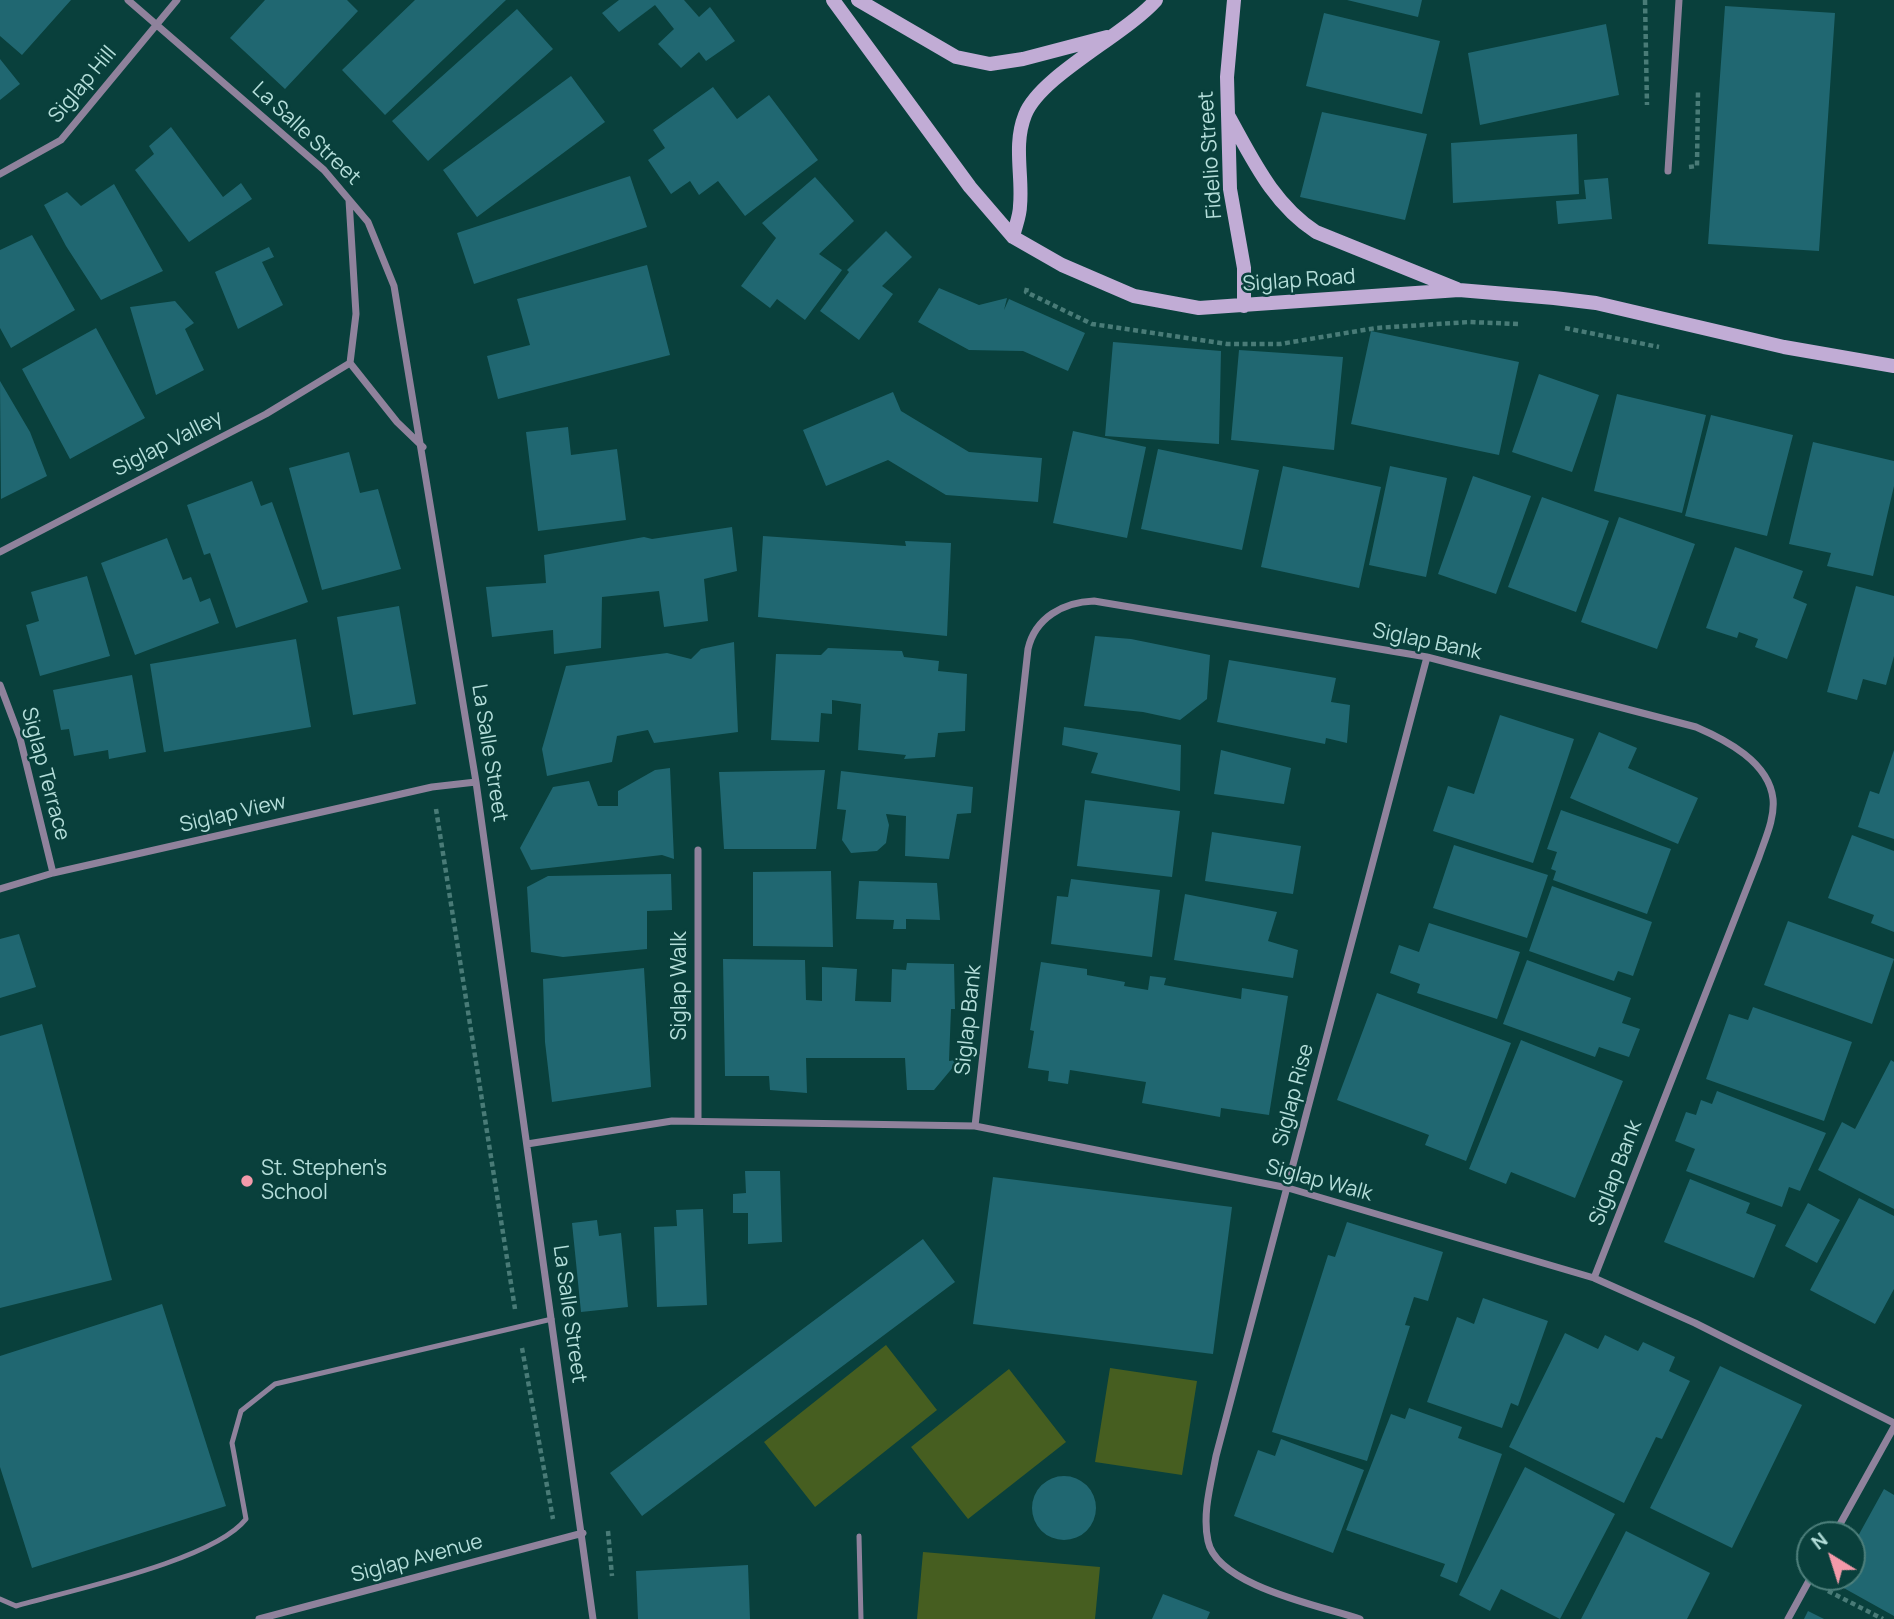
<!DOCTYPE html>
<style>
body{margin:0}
#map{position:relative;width:1894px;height:1619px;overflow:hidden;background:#09403c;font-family:Manrope,sans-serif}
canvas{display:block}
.north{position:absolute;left:1796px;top:1521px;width:70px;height:70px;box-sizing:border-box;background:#09403c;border:2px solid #4d7f7b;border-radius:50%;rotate:322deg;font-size:19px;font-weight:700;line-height:28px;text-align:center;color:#b4deda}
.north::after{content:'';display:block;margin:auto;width:24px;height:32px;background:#f39aaa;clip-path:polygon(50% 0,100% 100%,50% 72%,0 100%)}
</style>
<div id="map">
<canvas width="1894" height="1619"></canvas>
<div class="north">N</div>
</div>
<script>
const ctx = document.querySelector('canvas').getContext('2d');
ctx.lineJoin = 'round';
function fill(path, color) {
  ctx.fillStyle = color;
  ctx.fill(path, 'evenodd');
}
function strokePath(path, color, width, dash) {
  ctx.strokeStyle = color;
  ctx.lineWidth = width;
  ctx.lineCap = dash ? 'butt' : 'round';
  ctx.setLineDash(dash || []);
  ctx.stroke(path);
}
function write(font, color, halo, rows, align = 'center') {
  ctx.font = font + ' Manrope,sans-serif';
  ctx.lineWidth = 5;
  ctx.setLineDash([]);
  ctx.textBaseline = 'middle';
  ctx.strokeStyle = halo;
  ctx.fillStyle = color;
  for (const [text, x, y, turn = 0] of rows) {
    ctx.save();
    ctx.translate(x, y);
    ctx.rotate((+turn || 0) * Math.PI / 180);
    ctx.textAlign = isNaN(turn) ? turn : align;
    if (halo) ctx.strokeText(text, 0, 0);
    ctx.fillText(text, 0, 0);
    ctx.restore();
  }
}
const green = new Path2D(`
 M886 1345 937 1410 815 1507 764 1442Z
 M1110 1368 1197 1381 1182 1475 1095 1462Z
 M1009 1369 1066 1442 968 1519 911 1447Z
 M923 1552 1100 1567 1095 1619H917Z`);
const building = new Path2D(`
 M0 0H71L22 55 0 36Z
 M265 0H347L358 11 285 89 230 38Z
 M415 0H506L385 115 342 70Z
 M619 0H684L699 17 710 7 735 41 706 61 699 52 681 68 658 44 674 29 655 5 619 32 602 13Z
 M1347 0H1422L1418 17Z
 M1725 6 1835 13 1819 251 1708 244Z
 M517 9 553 49 428 161 392 121Z
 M1324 13 1440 41 1422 114 1306 86Z
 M1606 24 1619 95 1480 125 1468 53Z
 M0 59 20 84 0 100Z
 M571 76 605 122 477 217 443 170Z
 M713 87 737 119 769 95 818 160 745 216 718 181 699 195 690 181 671 194 648 160 665 148 653 130Z
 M1322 112 1427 134 1405 220 1300 197Z
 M171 127 223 197 241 183 252 199 189 242 135 170 154 154 149 146Z
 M1577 134 1579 194 1453 203 1451 143Z
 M630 176 647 227 474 284 457 233Z
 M815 177 854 221 819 254 842 270 805 320 777 299 770 308 741 286 776 238 762 223Z
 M1608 178 1612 219 1558 224 1556 201 1586 199 1584 180Z
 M114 184 163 271 101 300 66 246 44 205 67 192 81 206Z
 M886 231 912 257 882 286 893 294 859 340 820 311 849 272 847 270Z
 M32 235 75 310 11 348 0 328V250Z
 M269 247 274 257 262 262 283 305 238 329 215 272Z
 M647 265 670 355 498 399 487 356 530 345 517 299Z
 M939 288 979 305 1007 298 1004 310 1009 299 1085 333 1068 371 1023 351 969 350 918 322Z
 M175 301 194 323 185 329 204 370 156 395 130 307Z
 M96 328 145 418 70 459 22 369Z
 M1371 331 1519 362 1499 455 1351 424Z
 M1113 342 1221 351 1219 444 1105 436Z
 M1239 350 1343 357 1334 450 1231 440Z
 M1539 374 1599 395 1572 472 1512 452Z
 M0 381 30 432 47 476 1 499Z
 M893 392 901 411 969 452 1042 458 1038 502 946 495 888 460 826 486 803 430Z
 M1617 394 1706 415 1682 513 1594 491Z
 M1711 415 1793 435 1767 536 1685 516Z
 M568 427 571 455 617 449 626 520 538 531 526 432Z
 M1073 431 1146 447 1127 538 1053 523Z
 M1813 442 1894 461V486L1873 576 1827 566 1831 553 1789 544Z
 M1158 449 1259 470 1242 550 1141 529Z
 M349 452 360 493 378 489 401 569 322 590 289 468Z
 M1283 466 1381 487 1359 588 1261 567Z
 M1390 466 1447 478 1426 577 1369 565Z
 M1473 476 1531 496 1496 594 1438 574Z
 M252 481 261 506 272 502 308 602 236 628 210 553 204 555 187 505Z
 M1542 497 1609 521 1576 612 1508 587Z
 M1619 517 1695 544 1657 649 1581 622Z
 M732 527 737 571 704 579 708 621 664 627 659 591 602 597 601 648 554 654 553 630 492 637 486 587 546 583 544 555 644 537 652 539Z
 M763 536 906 546 905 541 951 543 947 636 758 617Z
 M167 538 183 580 191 577 200 602 210 598 219 623 135 655 101 563Z
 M1735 547 1803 571 1793 598 1807 604 1787 659 1755 647 1758 639 1739 632 1737 638 1706 628Z
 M87 576 110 656 40 676 26 625 39 621 31 592Z
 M1856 586 1894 596V656L1886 685 1863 679 1857 700 1827 692Z
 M399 606 416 704 353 715 337 617Z
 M1095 636 1131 639 1210 655 1207 699 1180 720 1143 712 1084 706Z
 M296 639 311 727 164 752 150 664Z
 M734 642 738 732 654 743 648 730 617 736 612 762 547 776 542 749 566 666 667 653 691 659 701 649Z
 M828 648 902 651 904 657 939 661 938 671 967 674 965 731 938 733 935 757 904 759 906 755 858 750 861 704 832 700V714L821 713 819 742 771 740 776 654 821 655Z
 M1229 660 1336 678 1331 702 1350 705 1347 743 1326 738 1325 744 1217 722Z
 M132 675 146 752 109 759 108 750 74 756 69 729 61 730 53 690Z
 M1500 715 1574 739 1533 863 1433 831 1448 786 1474 794Z
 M1064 727 1181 745 1180 791 1091 773 1098 753 1062 745Z
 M1599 732 1637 748 1628 768 1698 798 1678 844 1570 798Z
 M1221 750 1291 768 1284 804 1214 794Z
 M1894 750V839L1858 827 1870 791 1879 794Z
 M670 768 674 859 662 855 531 870 520 848 553 787 589 781 598 806H618V791L655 770Z
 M825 770 816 849H724L719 772Z
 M841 771 973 787 971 813 957 814 949 859 905 856 906 816 886 814 889 825 886 843 877 851 851 853 842 840 846 810 837 809Z
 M1085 800 1180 811 1172 877 1077 866Z
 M1561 810 1671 849 1647 914 1553 880 1556 871 1551 869 1557 852 1547 849Z
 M1212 832 1301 846 1293 894 1205 881Z
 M1852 835 1894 851V932L1871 923 1874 915 1828 898Z
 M1454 845 1548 875 1527 938 1433 908Z
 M831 871 833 947 753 946V872Z
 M671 874 672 910 647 911V949L563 957 531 952 527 887 548 876Z
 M1071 879 1160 890 1152 957 1051 944 1057 896 1068 897Z
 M859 881 937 883 940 920 906 919V929H893L894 920 856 919Z
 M1552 886 1652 922 1633 976 1618 971 1614 981 1529 951Z
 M1185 894 1277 912 1268 941 1298 950 1293 978 1174 960Z
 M1788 921 1894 959 1872 1024 1764 985Z
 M1429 923 1520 952 1497 1019 1417 993 1420 984 1390 973 1399 945 1419 952Z
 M19 934 36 987 0 998V939Z
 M723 959 805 960 806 1000 822 1001V967L857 969 855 1001 891 1002 892 969 906 970 907 963 954 964 955 1009H951L949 1061 956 1060 954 1066 934 1090H907L905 1058H806L807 1093 770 1090 769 1076H725Z
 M1527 960 1631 998 1622 1023 1640 1029 1629 1057 1599 1047 1595 1057 1503 1024Z
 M1041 962 1087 969V975L1125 982 1124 986 1148 990 1150 976 1166 978 1164 985 1241 999 1242 988 1288 996 1269 1115 1221 1108 1220 1117 1142 1103 1146 1082 1070 1070 1068 1084 1048 1081 1049 1071 1028 1068 1034 1031 1030 1030Z
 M644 968 651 1087 552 1102 545 1042 543 979Z
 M1377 993 1511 1043 1466 1161 1425 1145 1429 1135 1337 1100Z
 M1753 1007 1852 1042 1824 1121 1706 1079 1729 1014 1748 1020Z
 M42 1024 112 1280 0 1308V1036Z
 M1521 1040 1623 1081 1575 1198 1511 1172 1506 1184 1469 1169Z
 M1891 1060 1894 1062V1209L1818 1170 1842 1122 1855 1129Z
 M1717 1091 1826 1133 1800 1191 1789 1187 1782 1207 1686 1171 1695 1149 1675 1141 1686 1112 1696 1115 1701 1100 1712 1104Z
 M745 1171H780L782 1242 748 1244V1213H733V1194L746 1193Z
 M993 1177 1232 1207 1213 1354 973 1324Z
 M1690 1179 1750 1203 1746 1213 1776 1225 1754 1278 1664 1242Z
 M1859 1198 1894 1216V1289L1875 1324 1810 1290Z
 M1808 1203 1840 1220 1817 1263 1785 1246Z
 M703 1209 707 1305 657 1307 654 1227 677 1226 676 1210Z
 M597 1220 599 1236 621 1233 628 1307 581 1312 572 1223Z
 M1347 1222 1443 1252 1428 1301 1414 1297 1405 1325 1410 1326 1367 1461 1272 1432 1328 1255 1335 1257Z
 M923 1239 955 1282 642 1516 610 1473Z
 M1483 1298 1548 1321 1518 1406 1511 1403 1502 1428 1427 1402 1457 1317 1474 1324Z
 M162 1304 226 1506 32 1568 0 1467V1356Z
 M1565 1333 1598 1349 1605 1335 1638 1351 1643 1342 1675 1357 1669 1371 1690 1381 1662 1439 1656 1437 1624 1503 1509 1447Z
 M1720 1366 1802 1405 1732 1548 1650 1508Z
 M1409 1408 1462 1427 1458 1438 1502 1454 1457 1583 1440 1576 1445 1564 1346 1530 1391 1414 1405 1419Z
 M1281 1439 1364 1470 1333 1553 1234 1516 1258 1450 1275 1456Z
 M1525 1467 1615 1514 1560 1619 1501 1589 1490 1611 1459 1595Z
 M1032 1508a32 32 0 1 1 64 0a32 32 0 1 1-64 0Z
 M1884 1489 1894 1495V1616L1833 1582 1835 1577H1852V1547Z
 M1626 1531 1710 1573 1687 1619H1581Z
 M748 1565 750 1619H638L636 1571Z
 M1163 1594 1210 1612 1207 1619H1152Z
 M1808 1611 1824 1619H1804Z`);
const path = new Path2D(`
 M1645 0 1647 105
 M1689 167 1697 166 1698 92
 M1027 288 1026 292 1092 324 1227 344H1280L1376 328 1469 322 1518 324
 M1565 328 1659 347
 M436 809 515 1309
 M522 1348 553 1519
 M608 1531 612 1576
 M1828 1591 1883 1619`);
const lane = new Path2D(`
 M859 1536 861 1619
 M0 1599 16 1606C71 1590 213 1561 246 1519L232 1443 241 1411 275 1384 552 1319`);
const street = new Path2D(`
 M128 0 324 170 368 222 394 286 476 782 593 1619
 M1668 171 1679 0
 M0 174 61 140 177 0
 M349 200 356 314 350 363 397 422 423 447
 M0 552 266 414 350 363
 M0 685 20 738 53 873
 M0 889 53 873 432 787 476 782
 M698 1121V850
 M975 1126 1028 649C1035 618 1063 602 1094 601L1427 657 1696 727C1726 740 1769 762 1773 799 1775 818 1765 839 1759 857L1594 1278
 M527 1144 672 1121 975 1126 1288 1188 1594 1278 1695 1323 1894 1423
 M1834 1535 1894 1427
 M259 1619 583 1533
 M1360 1619C1321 1606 1217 1586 1208 1541 1202 1514 1211 1483 1216 1456L1427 657
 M1788 1619 1811 1577`);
const secondary = new Path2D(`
 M833 0 970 187 1013 237 1062 265 1134 296 1199 308 1459 290 1554 298 1596 303 1784 347 1894 366
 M858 0 956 57 990 64 1023 59 1107 37
 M1234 0 1227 77 1230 189 1244 268V306
 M1229 117C1253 160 1273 204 1316 232L1457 289
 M1013 237C1015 227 1020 216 1020 206 1023 176 1013 145 1025 115 1040 76 1125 35 1156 0`);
const markers = [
 [247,1181,7,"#f39aaa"]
];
const streetNames = [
 ["Siglap Hill",83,85,-50],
 ["La Salle Street",306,134,43],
 ["Fidelio Street",1211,155,-94],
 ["Siglap Road",1299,281,-4],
 ["Siglap Valley",168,444,-27],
 ["Siglap Bank",1427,642,12],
 ["La Salle Street",489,753,81],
 ["Siglap Terrace",45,774,75],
 ["Siglap View",233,814,-13],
 ["Siglap Walk",680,986,-90],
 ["Siglap Bank",969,1020,-84],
 ["Siglap Rise",1294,1095,-75],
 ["Siglap Bank",1616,1173,-69],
 ["Siglap Walk",1319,1181,15],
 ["La Salle Street",569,1314,82],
 ["Siglap Avenue",417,1559,-15]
];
const poiNames = [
 ["St. Stephen's",261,1169],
 ["School",261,1193]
];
fill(green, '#465e20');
fill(building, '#206771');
strokePath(path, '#497b77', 4.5, [5, 3.5]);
strokePath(lane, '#8f829c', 5);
strokePath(street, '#8f829c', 7);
strokePath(secondary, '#c1acd5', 14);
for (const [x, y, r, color] of markers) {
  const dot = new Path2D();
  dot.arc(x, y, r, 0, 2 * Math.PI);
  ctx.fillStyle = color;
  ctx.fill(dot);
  strokePath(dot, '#09403c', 2.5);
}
write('21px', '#b4deda', '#09403c', streetNames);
write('21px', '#b4deda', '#09403c', poiNames, 'left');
</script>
